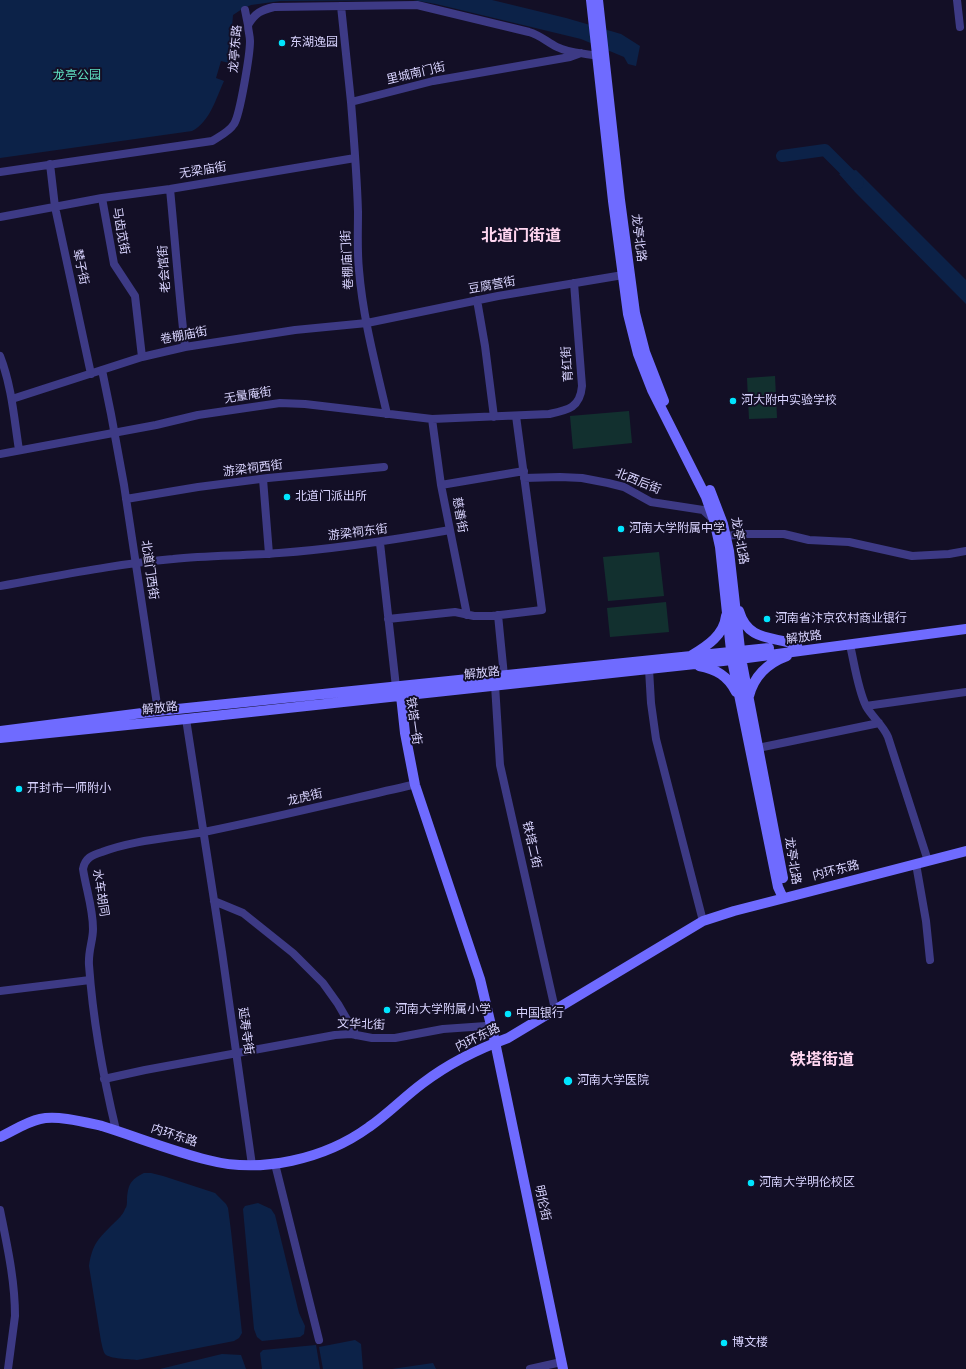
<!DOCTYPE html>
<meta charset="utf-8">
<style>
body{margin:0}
canvas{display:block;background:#130f26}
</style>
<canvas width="966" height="1369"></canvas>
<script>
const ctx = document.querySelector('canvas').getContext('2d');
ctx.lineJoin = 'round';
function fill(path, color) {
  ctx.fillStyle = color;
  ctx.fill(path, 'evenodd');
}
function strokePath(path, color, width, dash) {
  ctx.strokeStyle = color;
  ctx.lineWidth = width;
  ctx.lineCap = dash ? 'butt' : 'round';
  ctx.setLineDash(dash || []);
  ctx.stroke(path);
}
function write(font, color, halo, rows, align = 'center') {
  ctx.font = font + ' "Roboto Condensed","Noto Sans SC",sans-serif';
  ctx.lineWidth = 4;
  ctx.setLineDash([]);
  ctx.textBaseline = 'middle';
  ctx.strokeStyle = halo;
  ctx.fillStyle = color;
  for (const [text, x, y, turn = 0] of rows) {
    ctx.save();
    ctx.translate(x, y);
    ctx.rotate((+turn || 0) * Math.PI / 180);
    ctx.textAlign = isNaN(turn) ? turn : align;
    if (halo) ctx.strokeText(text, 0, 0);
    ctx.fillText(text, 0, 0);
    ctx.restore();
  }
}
const green = new Path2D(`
 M775 376 777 418 749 419 747 378Z
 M629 411 632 443 573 449 570 416Z
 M659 552 664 596 608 601 603 557Z
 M666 602 669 632 610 637 607 608Z`);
const water = new Path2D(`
 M0 0H492L566 18 621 34 640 46 636 66 628 64 624 57 581 39 436 4 413 0 280 1 251 5 242 9 233 15 229 63 221 61 216 78 224 81C216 98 210 122 192 131L0 158Z
 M856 170 966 280V304L855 192 839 174Z
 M144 1173H151L163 1176 215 1193 226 1204 228 1208 231 1231 242 1333 239 1338 234 1341 137 1360C129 1359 110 1359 105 1354 103 1351 102 1345 101 1341L89 1266C92 1244 99 1238 113 1224 118 1219 123 1215 125 1209 127 1207 127 1203 127 1200 128 1185 130 1180 144 1173Z
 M258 1203 271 1209 275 1215 299 1313 305 1326 304 1334 300 1337 262 1341 257 1337 254 1329 243 1209 245 1206Z
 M355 1340 361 1344 363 1369H323L319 1347Z
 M316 1345 320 1369H262L260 1353 263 1350Z
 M222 1354 241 1355 246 1369H160Z
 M433 1363 436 1369H392Z`);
const river = new Path2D(`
 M782 156 825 150 858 183`);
const street = new Path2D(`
 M957 0 960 27
 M341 6 351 102 433 81 570 57 581 53
 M245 10 248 25
 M351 102C354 139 357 176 358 212 358 232 357 251 359 270 363 319 376 366 387 414
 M50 164 55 207 91 374
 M0 172 212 141C220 136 229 132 234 124 240 115 250 54 250 41 250 36 248 30 248 25 255 13 261 10 274 7L417 5 529 32C540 35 547 42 557 47 569 53 584 53 597 56
 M170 189C175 241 179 294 185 347
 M102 198 114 264 135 296 142 357
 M0 217 102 198 170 189 355 158
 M477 300 485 346 494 417
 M0 356C12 387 14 418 19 450
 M102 370 111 414 124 485 158 711
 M12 399 142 357 185 347 295 330 367 323 498 296 623 275
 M432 419 441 485 467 615
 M0 454 156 425 198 415 280 403 305 404 432 419 549 414C568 410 580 408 582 386L574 283
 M524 478 560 477 582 478 608 483 624 487 651 502 703 510 714 520
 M263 479 269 554
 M441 485 524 471
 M126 499 198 487 268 478 384 467
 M726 536 744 534H784L809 540 849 542 912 556 949 554 966 551
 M380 543 396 687
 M0 586C58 576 115 564 173 559 208 555 244 556 279 553 336 549 393 540 450 530
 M498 615 504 676
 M388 619 455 612 474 616H492L542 610 516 416
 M850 645C854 662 858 690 866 706 872 717 883 725 888 737L928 861
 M649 669 651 703 656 739 703 921
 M495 685 500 765 555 1009
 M866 706 966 692
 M186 719 222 952 252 1165
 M758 748 879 723
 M916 864 926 921 930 960
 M214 901 243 913 293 953 323 983 338 1004 356 1035
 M0 991 90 980
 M104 1079 145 1070 335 1035 351 1034 372 1038H395L443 1029 486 1026
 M116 1130C103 1076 93 1021 89 965 88 951 93 941 93 929 93 908 86 889 83 869 85 858 92 855 102 852 134 840 170 838 204 832 273 818 342 801 412 785
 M275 1164 319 1340
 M0 1210C7 1245 15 1280 15 1316L8 1369
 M530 1369 557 1363`);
const secondary = new Path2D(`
 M591 0 613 201 628 314 638 354 652 390 706 497 714 520 720 547 732 660 778 887 783 898
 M598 0 620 200 635 313 645 352 664 401
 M710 490 723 524 729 551 741 658 783 878
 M739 611C748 642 773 636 797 645
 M692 655C707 646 724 635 726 616
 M699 666C716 669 728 676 736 692
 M398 690 401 696 405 733 415 785 480 979 495 1042 563 1369
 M749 696C754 676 768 663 787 656
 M0 731 158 711 769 648
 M0 738 186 719 732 660 966 629
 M0 1137C13 1131 26 1122 40 1119 57 1115 84 1122 102 1126 137 1137 172 1151 208 1160 261 1174 325 1159 369 1127 388 1114 404 1097 423 1083 448 1064 478 1049 508 1038L703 921 734 911 773 901 966 851`);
const markers = [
 [282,43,4,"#00e5ff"],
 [733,401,4,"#00e5ff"],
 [287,497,4,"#00e5ff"],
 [621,529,4,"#00e5ff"],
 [767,619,4,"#00e5ff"],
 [19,789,4,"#00e5ff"],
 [387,1010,4,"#00e5ff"],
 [508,1014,4,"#00e5ff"],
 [568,1081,5,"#00e5ff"],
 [751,1183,4,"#00e5ff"],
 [724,1343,4,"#00e5ff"]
];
const poiNames = [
 ["东湖逸园",290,43],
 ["河大附中实验学校",741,401],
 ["北道门派出所",295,497],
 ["河南大学附属中学",629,529],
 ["河南省汴京农村商业银行",775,619],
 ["开封市一师附小",27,789],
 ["河南大学附属小学",395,1010],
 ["中国银行",516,1014],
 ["河南大学医院",577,1081],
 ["河南大学明伦校区",759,1183],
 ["博文楼",732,1343]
];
const streetNames = [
 ["龙亭东路",236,49,-85],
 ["里城南门街",416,74,-13],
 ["无梁庙街",203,171,-9],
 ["马齿苋街",120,231,80],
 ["龙亭北路",638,238,83],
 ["卷棚庙门街",348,260,-93],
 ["辇子街",80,267,78],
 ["老会馆街",165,269,-94],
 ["豆腐营街",492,286,-10],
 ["卷棚庙街",184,336,-11],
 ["育红街",568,364,-94],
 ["无量庵街",248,396,-9],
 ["游梁祠西街",253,469,-7],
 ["北西后街",638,482,22],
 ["慈善街",459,515,80],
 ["游梁祠东街",358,533,-7],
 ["龙亭北路",739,541,79],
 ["北道门西街",149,570,82],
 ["解放路",804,638,-7],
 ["解放路",482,674,-6],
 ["解放路",160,709,-6],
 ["铁塔一街",413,721,82],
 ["龙虎街",305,798,-13],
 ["铁塔二街",531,845,77],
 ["龙亭北路",792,861,81],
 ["内环东路",836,871,-14],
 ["水车胡同",100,893,81],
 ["文华北街",361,1025,2],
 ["延寿寺街",245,1031,82],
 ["内环东路",478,1038,-26],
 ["内环东路",174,1136,18],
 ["明伦街",542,1203,78]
];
const parkNames = [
 ["龙亭公园",77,76]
];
const districtNames = [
 ["北道门街道",521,237],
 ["铁塔街道",822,1061]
];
fill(green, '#12302f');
fill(water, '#0c2248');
strokePath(river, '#0c2248', 12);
strokePath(street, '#3d3a85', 8);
strokePath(secondary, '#6f6bff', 10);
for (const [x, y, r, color] of markers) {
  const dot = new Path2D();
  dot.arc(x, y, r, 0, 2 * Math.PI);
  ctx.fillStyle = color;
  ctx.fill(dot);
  strokePath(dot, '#130f26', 1.5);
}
write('12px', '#d9d4ff', '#130f26', poiNames, 'left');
write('12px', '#d9d4ff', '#130f26', streetNames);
write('12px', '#5fe0c0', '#130f26', parkNames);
write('bold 16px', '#ffd6f0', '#130f26', districtNames);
</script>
